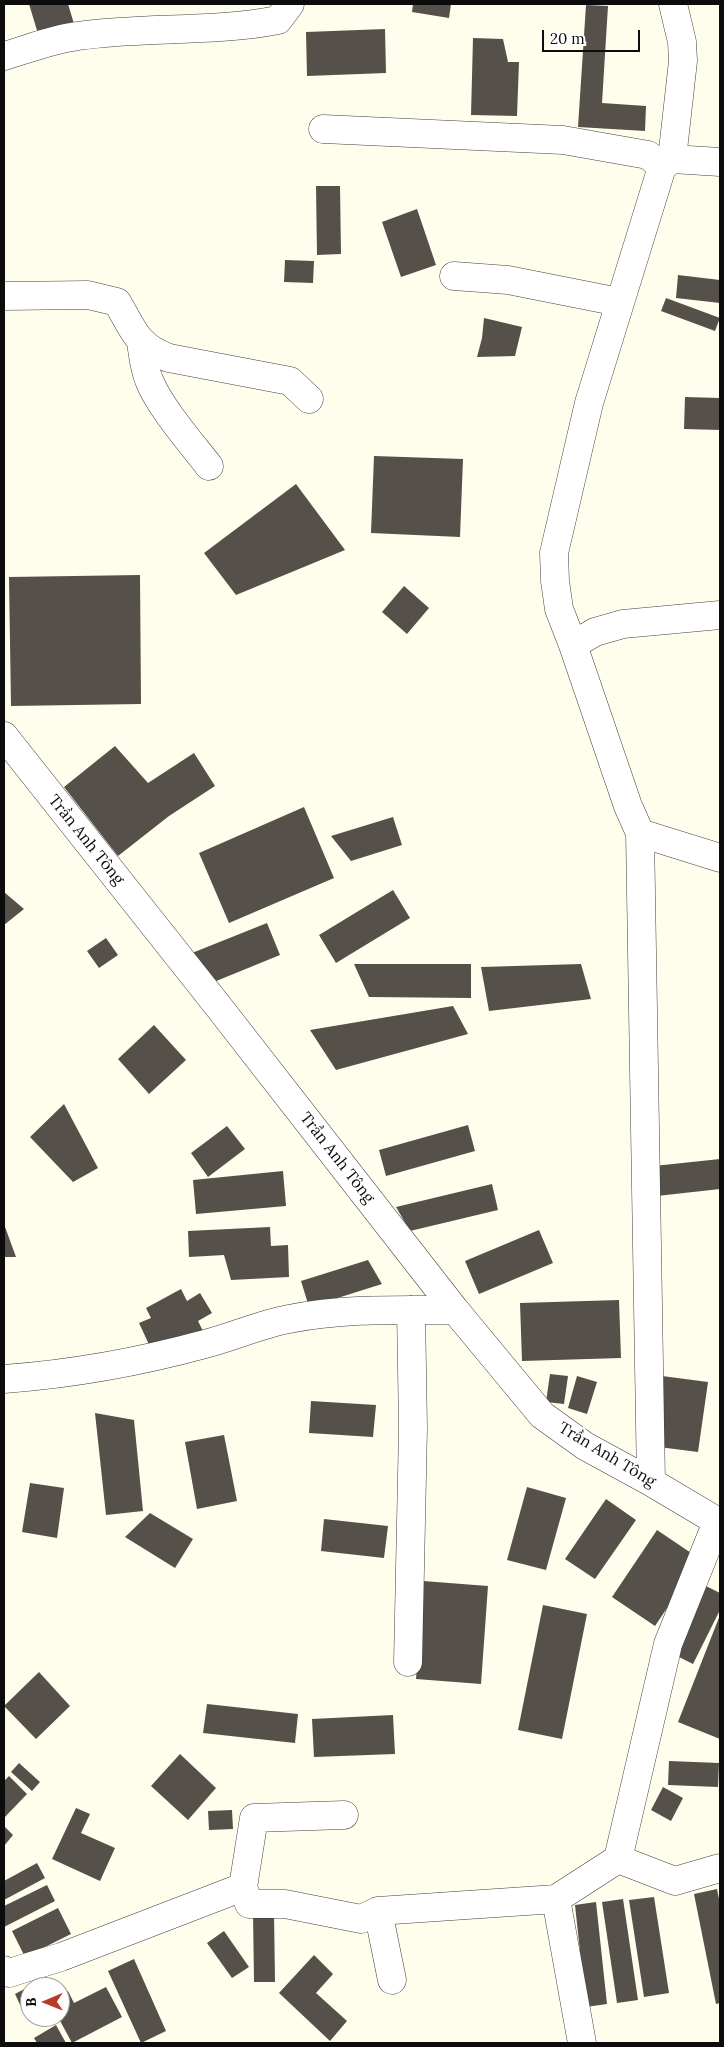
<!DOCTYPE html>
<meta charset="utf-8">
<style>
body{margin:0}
#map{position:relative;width:724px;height:2047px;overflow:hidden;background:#fffeec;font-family:Lora,serif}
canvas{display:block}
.frame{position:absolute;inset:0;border:5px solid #0c0c0c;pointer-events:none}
.north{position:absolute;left:20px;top:1977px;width:50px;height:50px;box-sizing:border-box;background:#fff;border:1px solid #9e9e9e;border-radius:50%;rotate:269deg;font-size:14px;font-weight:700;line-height:20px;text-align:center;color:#0c0c0c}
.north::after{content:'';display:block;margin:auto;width:18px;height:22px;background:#b93c28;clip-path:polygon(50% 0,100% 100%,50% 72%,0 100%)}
.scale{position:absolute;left:542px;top:30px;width:98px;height:22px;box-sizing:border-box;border:2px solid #0c0c0c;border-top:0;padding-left:6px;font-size:15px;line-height:18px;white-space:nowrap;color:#0c0c0c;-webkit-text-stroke:4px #fff;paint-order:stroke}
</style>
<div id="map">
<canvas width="724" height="2047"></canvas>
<div class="frame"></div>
<div class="north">B</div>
<div class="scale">20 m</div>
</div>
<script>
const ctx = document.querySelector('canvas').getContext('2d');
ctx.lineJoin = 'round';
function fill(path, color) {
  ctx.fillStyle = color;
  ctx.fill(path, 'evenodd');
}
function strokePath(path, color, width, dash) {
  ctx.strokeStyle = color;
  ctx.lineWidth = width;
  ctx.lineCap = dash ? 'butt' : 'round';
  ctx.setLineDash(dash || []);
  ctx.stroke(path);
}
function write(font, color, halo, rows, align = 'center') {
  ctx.font = font + ' Lora,serif';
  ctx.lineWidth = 5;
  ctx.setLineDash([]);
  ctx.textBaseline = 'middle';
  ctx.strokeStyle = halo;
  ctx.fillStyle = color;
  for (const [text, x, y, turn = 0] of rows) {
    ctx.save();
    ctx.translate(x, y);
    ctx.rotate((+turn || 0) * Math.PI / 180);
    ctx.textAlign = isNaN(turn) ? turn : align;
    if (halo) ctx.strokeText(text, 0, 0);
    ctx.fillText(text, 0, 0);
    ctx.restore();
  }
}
const building = new Path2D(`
 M29 4H68L75 27 39 37Z
 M413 4H451L449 18 412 12Z
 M586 5 608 6 602 103 646 106 645 131 578 127Z
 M385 29 386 73 307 76 306 32Z
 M473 38 503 39 508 62H519L517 116 471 115Z
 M316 186H340L341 254 317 255Z
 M417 209 436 265 401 277 382 222Z
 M285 260 314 261 313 283 284 282Z
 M678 275 720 280V303L676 298Z
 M666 298 720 318 715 331 661 311Z
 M484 318 522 327 515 356 477 357 482 338Z
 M685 397 720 398V430L684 429Z
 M374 456 463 459 460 537 371 533Z
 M296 484 345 550 236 595 204 553Z
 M140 575 141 704 11 706 9 577Z
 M404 586 429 608 407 634 382 612Z
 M115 746 148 783 194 753 215 786 169 816 118 856 64 787Z
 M304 807 334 878 229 923 199 853Z
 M393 817 402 845 351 861 331 836Z
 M393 890 410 918 336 963 319 935Z
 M4 892 24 909 4 925Z
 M267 923 280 955 204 986 182 957Z
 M106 938 118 955 99 968 87 951Z
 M354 964H471V998L369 997Z
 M581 964 591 999 489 1011 481 967Z
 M453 1006 468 1034 336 1070 310 1030Z
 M154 1025 186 1060 149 1094 118 1059Z
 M64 1104 98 1168 73 1182 30 1137Z
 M468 1125 475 1151 386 1176 379 1150Z
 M227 1126 245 1149 208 1177 191 1153Z
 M720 1159V1189L657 1196 654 1166Z
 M283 1171 286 1206 196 1214 193 1180Z
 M492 1184 498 1210 410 1231 396 1207Z
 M4 1224 16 1257H4Z
 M270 1227 271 1246 288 1245 289 1277 231 1280 224 1255 189 1257 188 1231Z
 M539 1230 553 1263 479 1294 465 1261Z
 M368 1260 382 1284 309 1307 301 1281Z
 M181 1289 187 1301 200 1293 212 1313 198 1321 203 1331 152 1351 139 1323 151 1318 146 1308Z
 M619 1300 621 1358 522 1361 520 1303Z
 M550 1374 568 1376 564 1404 546 1402Z
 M577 1376 597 1382 587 1414 568 1408Z
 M662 1376 708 1382 698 1452 651 1446Z
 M311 1401 376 1405 373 1437 309 1433Z
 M95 1413 134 1420 143 1511 106 1515Z
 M224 1435 237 1501 197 1509 185 1442Z
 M30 1483 64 1488 57 1538 22 1532Z
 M527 1487 566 1498 546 1570 507 1560Z
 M606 1499 636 1520 595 1579 565 1559Z
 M150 1513 193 1539 175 1568 125 1537Z
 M324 1519 388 1526 384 1558 321 1551Z
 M657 1530 700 1559 655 1626 612 1597Z
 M423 1581 488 1586 481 1684 416 1679Z
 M706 1586 720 1593V1610L693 1664 673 1654Z
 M543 1605 587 1614 562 1739 518 1730Z
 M720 1615V1739L678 1722Z
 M39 1672 70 1706 36 1739 4 1706Z
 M207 1704 298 1714 295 1743 203 1733Z
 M393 1715 395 1754 314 1757 312 1719Z
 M180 1754 216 1788 188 1820 151 1786Z
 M669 1761 719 1763 718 1787 668 1785Z
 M19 1763 40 1782 32 1791 11 1772Z
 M9 1776 27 1794 4 1818V1781Z
 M663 1787 683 1798 671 1821 651 1810Z
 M76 1808 90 1814 81 1833 115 1848 100 1881 52 1859Z
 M232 1810 233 1829 209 1830 208 1811Z
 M5 1827 13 1835 4 1846V1828Z
 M37 1863 45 1878 4 1900V1881Z
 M47 1885 55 1901 4 1927V1906Z
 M717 1889 720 1904V2003L716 2004 694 1894Z
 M654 1897 669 1993 644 1997 629 1900Z
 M623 1899 638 2000 617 2003 602 1902Z
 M596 1902 607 2004 586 2007 575 1905Z
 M58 1908 71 1934 25 1957 12 1931Z
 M253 1913H274L275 1982H254Z
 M224 1931 249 1967 232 1978 207 1943Z
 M314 1955 333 1974 316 1993 347 2021 330 2041 279 1993Z
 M134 1959 166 2031 141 2043 108 1971Z
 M43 1979 47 1987H30V2007L23 2011 15 1994Z
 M106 1987 122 2017 72 2043 58 2017H60V1995L68 1991 74 2003Z
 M56 2025 66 2043H37L34 2038Z`);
const minor = new Path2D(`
 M4 56C28 49 53 39 78 36 144 26 212 33 278 20L290 4
 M323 129 563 140 648 155 662 167
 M672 159 683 61 682 42 673 4
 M454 276 508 280 619 302
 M4 296 88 295 117 302C134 330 136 346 169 358L290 381 309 399
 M141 342C143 355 144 368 149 380 159 406 191 443 209 466
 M573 645 595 632 623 624 720 615
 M4 736 218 1006 455 1310 542 1415 585 1446 651 1482 720 1523
 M640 833 720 858
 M4 1379C72 1374 139 1362 205 1344 233 1337 261 1324 289 1319 344 1308 400 1310 455 1310
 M651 1482 640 833 628 806 573 645 559 609 555 581 554 553 589 403 662 167 672 159 720 162
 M408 1662 413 1428 411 1310
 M344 1815 254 1818 243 1887 249 1904H285L361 1919 378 1911 556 1899 618 1859 675 1881 720 1868
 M618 1859 668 1644 717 1522
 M556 1899 582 2043
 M378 1911 392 1980
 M4 1970 9 1973 61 1957 243 1887`);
const streetNames = [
 ["Trần Anh Tông",86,840,51],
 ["Trần Anh Tông",337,1158,52],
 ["Trần Anh Tông",607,1455,31]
];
fill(building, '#555049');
strokePath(minor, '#3f3f3f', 29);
strokePath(minor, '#fff', 28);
write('16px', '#0c0c0c', '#fff', streetNames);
</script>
